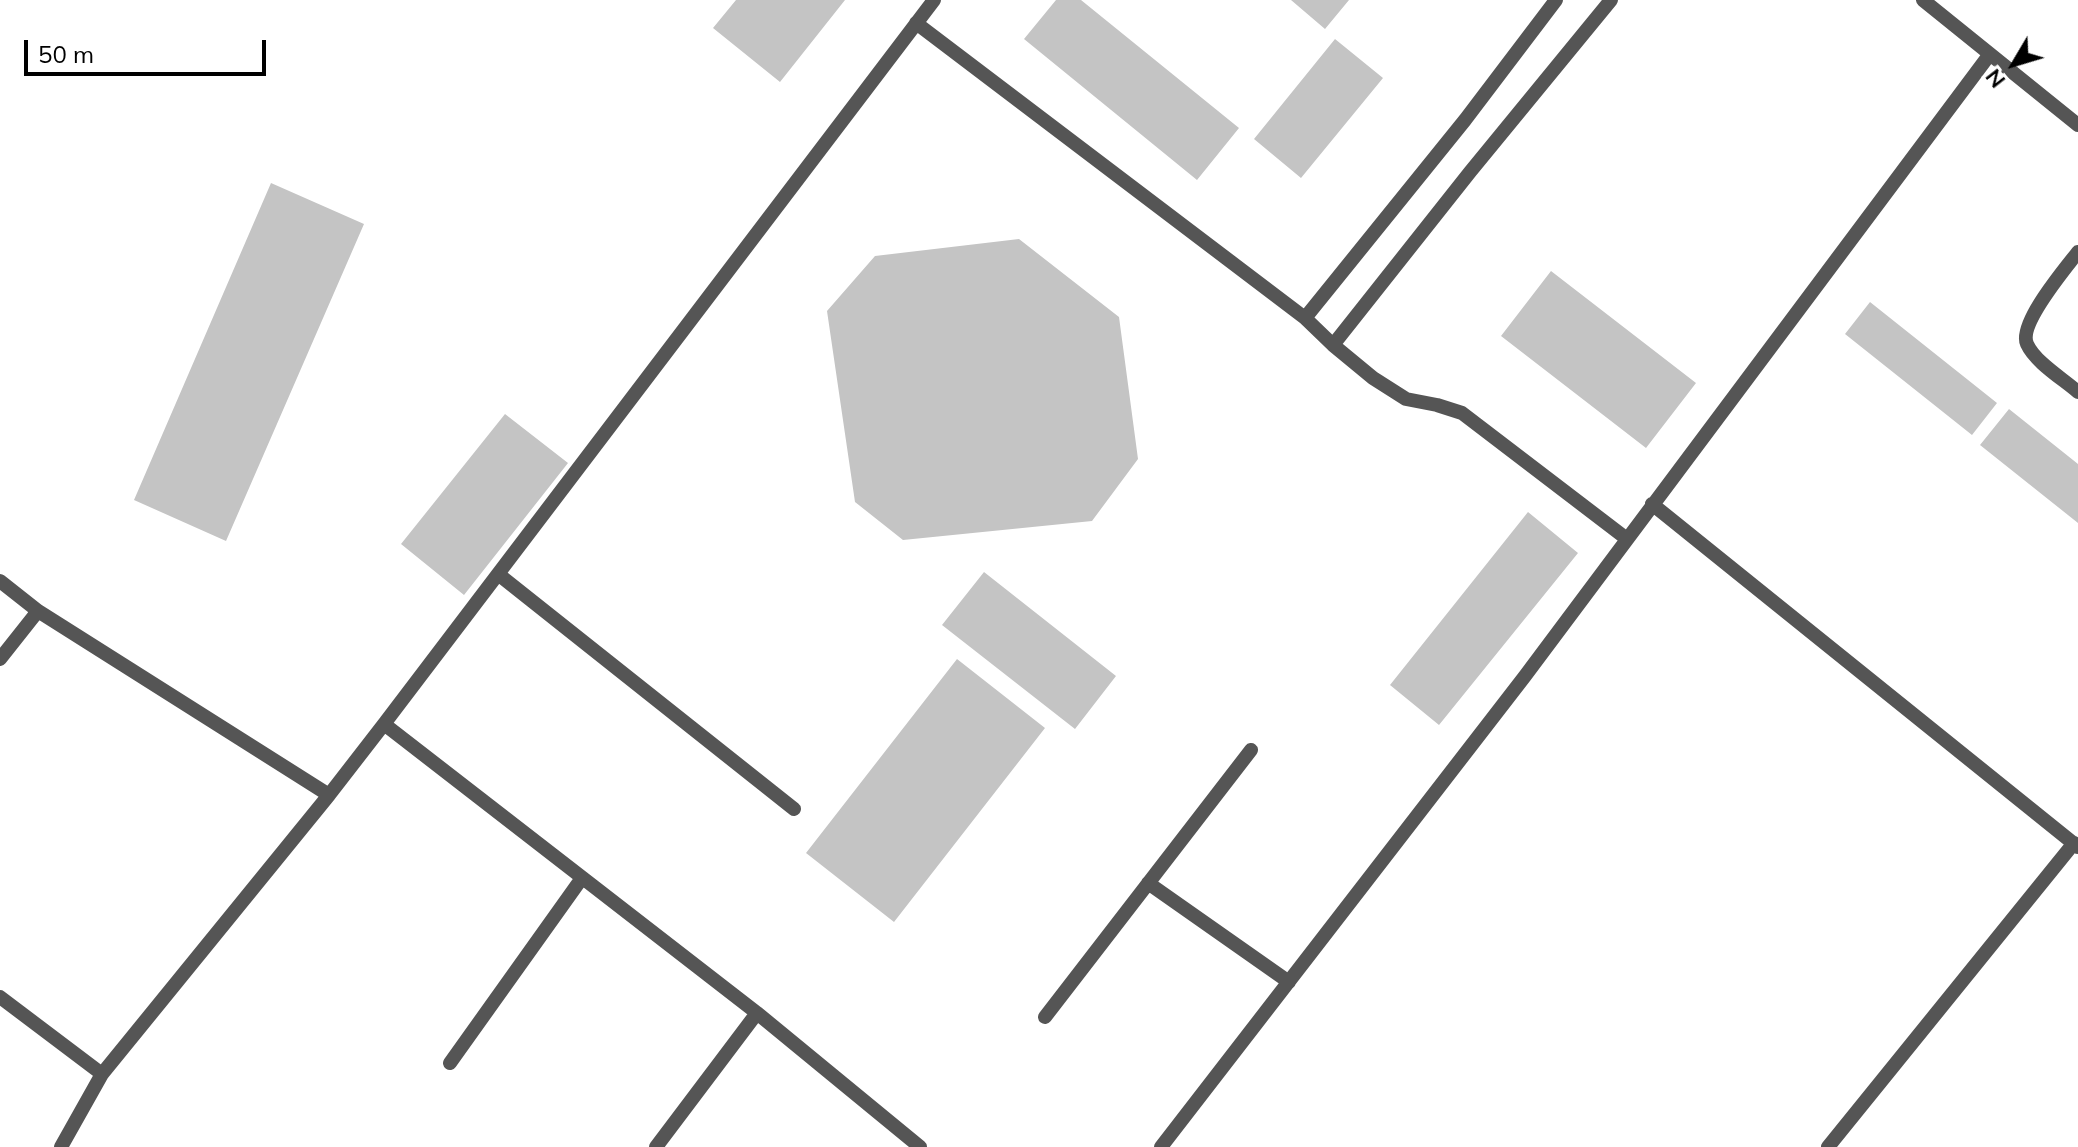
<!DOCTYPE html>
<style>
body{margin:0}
#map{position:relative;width:2078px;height:1147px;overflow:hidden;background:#fff;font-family:Mulish,sans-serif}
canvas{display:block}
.north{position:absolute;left:1974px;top:24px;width:80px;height:80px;-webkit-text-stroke:6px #fff;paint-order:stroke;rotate:232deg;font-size:22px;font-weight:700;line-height:32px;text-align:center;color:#000}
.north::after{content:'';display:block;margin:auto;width:28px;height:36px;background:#000;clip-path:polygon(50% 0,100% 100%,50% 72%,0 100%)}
.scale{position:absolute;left:24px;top:40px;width:242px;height:36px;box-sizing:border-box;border:4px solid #000;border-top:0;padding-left:10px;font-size:24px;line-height:28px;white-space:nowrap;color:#000;-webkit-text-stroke:6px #fff;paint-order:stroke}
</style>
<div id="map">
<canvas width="2078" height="1147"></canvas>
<div class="north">N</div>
<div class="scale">50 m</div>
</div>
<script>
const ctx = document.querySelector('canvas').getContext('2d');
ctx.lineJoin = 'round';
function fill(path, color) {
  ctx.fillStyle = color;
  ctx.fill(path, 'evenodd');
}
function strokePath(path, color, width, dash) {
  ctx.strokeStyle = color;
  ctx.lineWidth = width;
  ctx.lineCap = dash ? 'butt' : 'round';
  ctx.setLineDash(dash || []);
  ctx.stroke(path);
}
const building = new Path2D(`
 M736 0H845L780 82 713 28Z
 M1056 0H1081L1239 128 1197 180 1024 39Z
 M1291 0H1349L1325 29Z
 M1335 39 1383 78 1301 178 1254 139Z
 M271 183 364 224 226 541 134 500Z
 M1019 239 1119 317 1138 459 1092 521 903 540 855 502 827 311 875 256Z
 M1551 271 1696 383 1646 448 1501 336Z
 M1870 302 1997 403 1972 435 1845 334Z
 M2009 409 2078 464V523L1980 445Z
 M505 414 568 463 464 595 401 544Z
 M1528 512 1578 553 1439 725 1390 685Z
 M984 572 1116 676 1075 729 942 625Z
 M957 659 1045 728 894 922 806 853Z`);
const service = new Path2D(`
 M1923 0 2078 125
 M916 23 1305 318 1333 345 1373 378 1406 399 1437 405 1462 413 1627 539
 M2078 252C2065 269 2018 324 2027 344 2035 362 2063 379 2078 392
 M1305 318 1465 120 1556 0
 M1333 345 1470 172 1611 0
 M1652 504 2078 847
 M498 574 794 809
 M0 581 38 611 329 795
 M0 659 38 611
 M384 724 757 1013 920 1147
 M1148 883 1289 982
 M0 997 102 1074
 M1045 1017 1251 750
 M450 1063 582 878
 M61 1147 102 1074 329 795 384 724 934 0
 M656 1147 757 1013
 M1161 1147 1525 676 1990 54
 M1828 1147 2074 843`);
fill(building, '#c4c4c4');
strokePath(service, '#555', 14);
</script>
